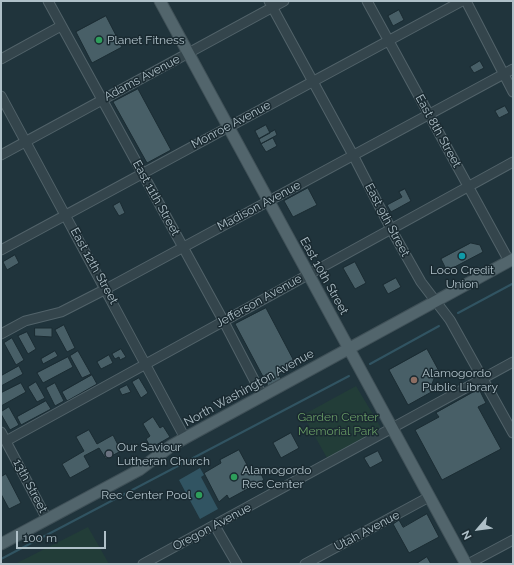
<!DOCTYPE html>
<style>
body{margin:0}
#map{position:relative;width:514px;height:565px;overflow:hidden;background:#20343c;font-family:Raleway,sans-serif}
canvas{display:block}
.frame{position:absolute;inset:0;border:2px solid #afc0c8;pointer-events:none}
.north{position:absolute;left:458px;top:509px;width:40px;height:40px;-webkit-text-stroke:3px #1a2a31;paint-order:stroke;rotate:242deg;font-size:11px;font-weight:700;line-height:16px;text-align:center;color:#afc0c8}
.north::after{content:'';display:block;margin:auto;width:14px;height:18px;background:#afc0c8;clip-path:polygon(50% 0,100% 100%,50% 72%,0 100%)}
.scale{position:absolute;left:16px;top:531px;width:90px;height:18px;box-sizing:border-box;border:2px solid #afc0c8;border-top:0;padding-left:5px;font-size:12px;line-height:14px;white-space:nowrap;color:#afc0c8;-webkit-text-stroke:3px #1a2a31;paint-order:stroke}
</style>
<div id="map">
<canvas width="514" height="565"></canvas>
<div class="frame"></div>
<div class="north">N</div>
<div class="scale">100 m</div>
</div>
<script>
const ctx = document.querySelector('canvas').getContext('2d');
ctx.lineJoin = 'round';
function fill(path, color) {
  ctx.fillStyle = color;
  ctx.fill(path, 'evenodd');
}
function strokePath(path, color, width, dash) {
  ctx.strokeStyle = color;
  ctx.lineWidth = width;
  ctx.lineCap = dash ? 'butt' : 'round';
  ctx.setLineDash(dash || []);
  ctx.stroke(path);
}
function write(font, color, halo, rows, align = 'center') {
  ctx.font = font + ' Raleway,sans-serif';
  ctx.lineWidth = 3;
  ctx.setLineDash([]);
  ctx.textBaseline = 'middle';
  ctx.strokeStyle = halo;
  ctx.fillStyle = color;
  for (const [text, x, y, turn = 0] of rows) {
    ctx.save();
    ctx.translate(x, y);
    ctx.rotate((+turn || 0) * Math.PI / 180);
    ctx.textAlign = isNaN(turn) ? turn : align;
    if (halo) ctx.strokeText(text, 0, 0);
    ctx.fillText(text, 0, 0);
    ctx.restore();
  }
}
const green = new Path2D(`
 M356 386 380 426V430L327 458 303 415Z
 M88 527 109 564H15Z`);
const water = new Path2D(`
 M200 468 204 475 201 477 218 509 200 519 179 480Z`);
const stream = new Path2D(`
 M458 313 512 284
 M370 364 439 326
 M1 559 349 376`);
const building = new Path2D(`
 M399 10 404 20 393 26 388 16Z
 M106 16 122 47 92 63 76 32Z
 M480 61 484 68 474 73 470 67Z
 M138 89 171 150 147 163 113 102Z
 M505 106 509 113 499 118 495 111Z
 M266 125 270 133 259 139 255 131Z
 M275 130 277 135 261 144 259 139Z
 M273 138 277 146 266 152 261 144Z
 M308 188 317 205 293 217 284 201Z
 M405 189 411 201 391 212 387 205 402 197 399 192Z
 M120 202 125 213 119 216 113 206Z
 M471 243 480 245 483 252 447 271 441 259Z
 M15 255 19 263 7 270 3 262Z
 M355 262 366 283 355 289 343 268Z
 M396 278 401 287 388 294 383 285Z
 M266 308 295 363 278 373 281 379 268 386 235 324Z
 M64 325 75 348 67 352 55 330Z
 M35 328H52V337L35 336Z
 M27 332 36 349 28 354 18 336Z
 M12 338 24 360 16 365 4 343Z
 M121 349 126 357 120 360 119 357 115 359 112 354Z
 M427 349 440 373 435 376 432 384 435 390 408 405 389 370Z
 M55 351 58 356 43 364 41 359Z
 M78 351 91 374 82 378 70 356Z
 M109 355 113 363 101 369 97 362Z
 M68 357 73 367 43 383 37 373Z
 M19 366 23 374 1 386V376Z
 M92 375 97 384 67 401 62 392Z
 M139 378 148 393 141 398 132 382Z
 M36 382 45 398 37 402 28 387Z
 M21 383 26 392 1 406V393Z
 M55 383 64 401 55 406 46 388Z
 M127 385 131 392 122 395 119 389Z
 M479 389 486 403 478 407 501 449 442 480 415 430 439 417 436 413Z
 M46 401 51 409 21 425 17 417Z
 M9 407 19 425 10 430 1 414V412Z
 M153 417 160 428 163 426 170 437 151 448 146 439 150 436 143 424Z
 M89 430 97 444 113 435 121 451 106 459 99 448 84 456 90 467 70 478 62 464 84 451 76 437Z
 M291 433 299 448 281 458 273 443Z
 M239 450 252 474 259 470 264 480 229 499 227 495 219 502 204 473 221 463 220 460Z
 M378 451 383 461 370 468 364 458Z
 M6 474 21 503 9 509 1 494V477Z
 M427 514 439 537 409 553 393 524 399 520 403 527Z
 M427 557 431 564H416Z`);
const minor = new Path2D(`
 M48 1 223 320 262 395
 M269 1 353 155 391 229 421 282 450 320 513 433
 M367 1 509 261
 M466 1 513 92
 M1 59 61 26
 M1 96 185 438
 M1 155 284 1
 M1 250 462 1
 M1 334 25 321 61 312 106 289 513 69
 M1 432 47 519
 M6 441 513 162
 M215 526 237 564
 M143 564 513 362
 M305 564 429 497
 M468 564 513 540`);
const major = new Path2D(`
 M160 1 466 564
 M1 544 139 470 171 446 185 438 513 259`);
const markers = [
 [99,40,4,"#2e9e5b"],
 [462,256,4,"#0f9aa8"],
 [414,380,4,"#8d6e63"],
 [109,454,4,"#6b7280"],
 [234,477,4,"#2e9e5b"],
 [199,495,4,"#2e9e5b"]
];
const poiNames = [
 ["Planet Fitness",107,40],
 ["Loco Credit",462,270,"center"],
 ["Union",462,284,"center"],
 ["Alamogordo",422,373],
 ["Public Library",422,387],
 ["Our Saviour",117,447],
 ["Lutheran Church",117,461],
 ["Alamogordo",242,470],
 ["Rec Center",242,484],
 ["Rec Center Pool",191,495,"right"]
];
const streetNames = [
 ["Adams Avenue",142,78,-28],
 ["Monroe Avenue",231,125,-28],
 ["East 8th Street",438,131,61],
 ["East 11th Street",156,198,61],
 ["Madison Avenue",259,206,-28],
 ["East 9th Street",387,220,62],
 ["East 12th Street",94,266,61],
 ["East 10th Street",324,276,61],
 ["Jefferson Avenue",259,301,-29],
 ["North Washington Avenue",249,388,-29],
 ["13th Street",30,486,62],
 ["Oregon Avenue",212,527,-28],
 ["Utah Avenue",367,531,-28]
];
const parkNames = [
 ["Garden Center",338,417],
 ["Memorial Park",338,431]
];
fill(green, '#223d38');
fill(water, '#315462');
strokePath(stream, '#315462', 2);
fill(building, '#485f67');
strokePath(building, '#1b2c33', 1);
strokePath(minor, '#52636a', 11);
strokePath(major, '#405158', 13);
strokePath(minor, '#34454c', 9);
strokePath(major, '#52656c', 11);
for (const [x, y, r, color] of markers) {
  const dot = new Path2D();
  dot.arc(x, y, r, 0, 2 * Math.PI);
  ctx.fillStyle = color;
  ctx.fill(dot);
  strokePath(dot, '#1a2a31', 1.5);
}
write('12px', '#afc0c8', '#1a2a31', poiNames, 'left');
write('12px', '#afc0c8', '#1a2a31', streetNames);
write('12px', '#689b64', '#1a2a31', parkNames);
</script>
